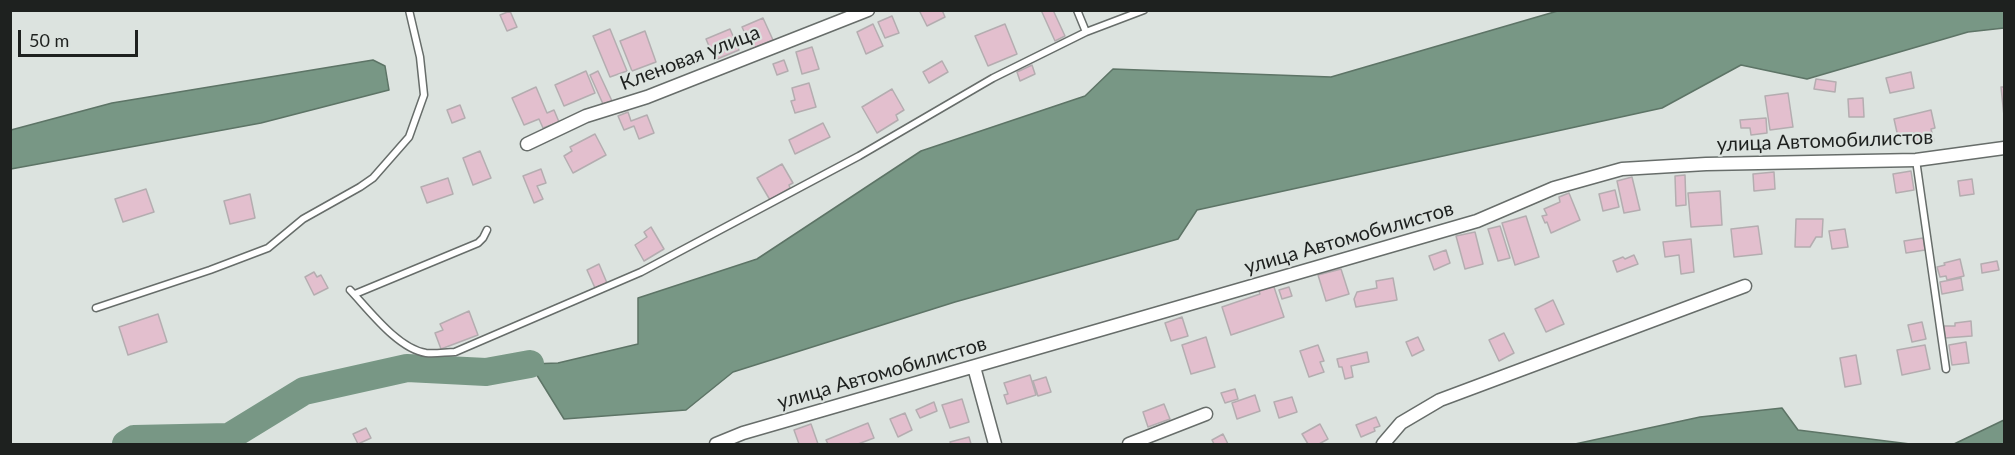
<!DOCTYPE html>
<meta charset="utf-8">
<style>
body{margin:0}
#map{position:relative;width:2015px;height:455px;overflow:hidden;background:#dce3df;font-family:Lato,sans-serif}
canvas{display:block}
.frame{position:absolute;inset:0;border:12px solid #1e211f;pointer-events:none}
.scale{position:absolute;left:18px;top:30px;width:120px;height:27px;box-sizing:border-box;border:3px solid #1e211f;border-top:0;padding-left:8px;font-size:18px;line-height:21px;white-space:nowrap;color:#1e211f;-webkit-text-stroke:4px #dce3df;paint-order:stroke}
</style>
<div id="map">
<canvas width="2015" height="455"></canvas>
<div class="frame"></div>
<div class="scale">50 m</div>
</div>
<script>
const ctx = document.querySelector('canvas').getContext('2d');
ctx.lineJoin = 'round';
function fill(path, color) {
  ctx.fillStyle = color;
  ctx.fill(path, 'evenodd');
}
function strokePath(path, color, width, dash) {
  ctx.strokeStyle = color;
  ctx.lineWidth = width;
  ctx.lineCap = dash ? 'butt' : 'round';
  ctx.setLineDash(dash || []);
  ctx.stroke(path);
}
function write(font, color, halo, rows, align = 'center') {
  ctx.font = font + ' Lato,sans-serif';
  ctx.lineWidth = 4.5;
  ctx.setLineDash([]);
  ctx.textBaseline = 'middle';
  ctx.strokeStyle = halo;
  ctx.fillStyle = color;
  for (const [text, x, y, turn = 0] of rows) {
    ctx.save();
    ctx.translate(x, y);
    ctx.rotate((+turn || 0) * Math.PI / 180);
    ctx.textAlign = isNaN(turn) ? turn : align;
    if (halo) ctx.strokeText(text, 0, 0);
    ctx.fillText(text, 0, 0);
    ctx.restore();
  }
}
const water = new Path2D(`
 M1561 10H2004V28L1968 32 1807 79 1741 65 1662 108 1197 210 1178 239 955 302 733 372 686 410 564 419 530 364 558 363 638 344V298L757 259 921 151 1085 96 1113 69 1331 77Z
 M373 60 385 66 389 90 261 123 11 169V130L112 103Z
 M1782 408 1798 430 1910 444H1575L1700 417Z
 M2004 420V444H1954Z`);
const river = new Path2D(`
 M126 444 134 439 229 437 304 391 407 368 486 372 530 364`);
const building = new Path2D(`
 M919 10H942L945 17 927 26Z
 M1041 10H1053L1065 36 1055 41Z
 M510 11 517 27 507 31 500 15Z
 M892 16 899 33 885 38 878 22Z
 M763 18 773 40 752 49 742 27Z
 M873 24 883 46 866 54 857 32Z
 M1005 24 1017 54 988 66 975 36Z
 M610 29 627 71 610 77 593 36Z
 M730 29 739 50 715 60 706 39Z
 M645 31 656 62 632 71 620 41Z
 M812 47 819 69 802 74 796 52Z
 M784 60 788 71 777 75 773 64Z
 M942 61 948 72 929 83 923 72Z
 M1032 65 1035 74 1020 81 1017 72Z
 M586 71 595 93 564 106 555 85Z
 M598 71 612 101 603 104 590 75Z
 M1911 72 1914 88 1890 93 1886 78Z
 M1816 79 1836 82 1835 92 1814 89Z
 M809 83 816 107 795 113 791 101 795 100 792 88Z
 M536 87 547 113 554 110 559 122 543 128 539 119 524 125 512 98Z
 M2001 87H2004V116Z
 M892 89 904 110 896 115 898 120 877 133 862 107Z
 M1788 93 1793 127 1770 130 1765 96Z
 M1863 98 1864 117H1849L1848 99Z
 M460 105 465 118 452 123 447 110Z
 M1931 110 1935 128 1931 129 1934 141 1917 145 1914 133 1898 137 1894 119Z
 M628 112 631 121 647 115 654 133 639 139 634 126 624 130 618 116Z
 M1766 118 1767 133 1751 135 1750 128H1741L1740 120Z
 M823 123 830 137 795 154 789 140Z
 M595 134 606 155 573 173 564 156 572 151 570 147Z
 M480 151 491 178 473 185 463 158Z
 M782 164 793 183 789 185 790 188 770 200 757 178Z
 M541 169 546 183 537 186 543 199 534 203 523 176Z
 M1911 171 1914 190 1896 193 1893 174Z
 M1774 172 1775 189 1754 191 1753 174Z
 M1685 175 1686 205 1676 206 1675 176Z
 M1632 177 1640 210 1624 213 1617 181Z
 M448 178 453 194 427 203 421 187Z
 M1972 179 1974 194 1960 196 1958 181Z
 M146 189 154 212 123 222 115 199Z
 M1615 190 1619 207 1603 211 1599 194Z
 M1720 191 1722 225 1691 227 1688 193Z
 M1569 193 1580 220 1551 233 1547 222 1545 223 1542 216 1547 215 1544 209 1560 202 1559 197Z
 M250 194 255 218 230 224 224 201Z
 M1526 216 1539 257 1515 265 1502 223Z
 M1796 219H1823L1822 237H1816L1810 247H1795Z
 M1500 226 1510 258 1498 261 1488 229Z
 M1758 226 1762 254 1734 257 1731 229Z
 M651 227 664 249 644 261 635 245 647 237 644 232Z
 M1845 229 1848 247 1832 249 1829 231Z
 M1475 232 1483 264 1465 269 1456 236Z
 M1923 238 1925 250 1906 253 1904 241Z
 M1691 239 1694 272 1681 274 1679 255 1665 257 1663 242Z
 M1446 250 1450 263 1434 270 1429 256Z
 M1634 255 1638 264 1617 272 1613 261 1623 257 1625 259Z
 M1960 259 1964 276 1947 280 1946 276 1940 277 1937 267 1945 265 1944 263Z
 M1997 261 1999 270 1982 273 1981 264Z
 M599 264 607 283 595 288 587 270Z
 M1341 269 1349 294 1326 301 1318 275Z
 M314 272 317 277 321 275 328 288 314 295 305 277Z
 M1393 278 1397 300 1356 307 1354 299 1357 292 1377 288 1376 281Z
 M1961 278 1963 290 1942 294 1940 282Z
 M1273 284 1284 317 1231 335 1222 307 1260 294 1258 289Z
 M1289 287 1292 296 1282 299 1279 290Z
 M1553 300 1564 324 1546 332 1535 309Z
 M469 311 478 335 441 349 435 333 443 330 440 324Z
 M158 314 167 342 128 355 119 327Z
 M1182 317 1188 336 1171 341 1165 323Z
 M1971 321 1972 336 1945 338 1944 326H1955V323Z
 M1922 322 1926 339 1912 342 1908 325Z
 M1504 333 1514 353 1499 361 1489 340Z
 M1206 337 1215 367 1191 374 1182 345Z
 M1418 337 1424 350 1412 356 1406 342Z
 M1966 342 1969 363 1952 365 1949 345Z
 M1318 345 1324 361 1320 362 1324 372 1309 377 1300 351Z
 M1925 345 1930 369 1902 375 1897 350Z
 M1367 352 1369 362 1351 366 1353 377 1345 379 1342 367H1339L1337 359Z
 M1856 355 1861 384 1845 387 1840 358Z
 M1030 375 1036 395 1007 404 1004 395 1008 394 1004 383Z
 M1046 377 1051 392 1038 396 1033 381Z
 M1235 389 1238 399 1225 403 1221 393Z
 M1255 395 1260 411 1237 419 1232 403Z
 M1292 397 1297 412 1279 418 1274 402Z
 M962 399 969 422 950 428 942 405Z
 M934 402 937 411 920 418 916 410Z
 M1164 404 1170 419 1148 427 1143 412Z
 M905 413 912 430 898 437 890 419Z
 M1376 417 1380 426 1374 428 1375 431 1361 437 1356 425Z
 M868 423 874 438 858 444H828L826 440Z
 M811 424 818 444H799L794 430Z
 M1320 424 1328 439 1319 444H1308L1302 434Z
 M366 428 371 438 358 444 353 434Z
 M1223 434 1228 444H1214L1212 440Z
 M969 437 971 444H951L950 442Z`);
const lane = new Path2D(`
 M1077 10 1086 32
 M1916 160 1946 369
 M350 290C369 310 398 349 426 353 436 354 446 352 455 352L641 272 859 156 993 78 1086 32 1144 10
 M355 294 478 243 483 238 487 230
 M96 308 210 270 268 248 303 219 360 187 373 178 409 137 424 95 420 57 409 10`);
const street = new Path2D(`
 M527 144 586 116 647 97 868 10
 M974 367 995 444
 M716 444 743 433 1477 221 1554 188 1622 169 1706 164 1916 160 2004 148
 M1129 444 1206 414
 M1383 444 1401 423 1440 400 1745 286`);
const streetNames = [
 ["Кленовая улица",690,58,-21],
 ["улица Автомобилистов",1825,141,-2],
 ["улица Автомобилистов",1349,238,-16],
 ["улица Автомобилистов",882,373,-16]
];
fill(water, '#789785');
strokePath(water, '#5d7466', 1.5);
strokePath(river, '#789785', 28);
fill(building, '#e3bfce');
strokePath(building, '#b4adb0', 1.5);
strokePath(lane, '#676d6a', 9);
strokePath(street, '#676d6a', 15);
strokePath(lane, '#fff', 6);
strokePath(street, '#fff', 12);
write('20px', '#1e211f', '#dce3df', streetNames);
</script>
